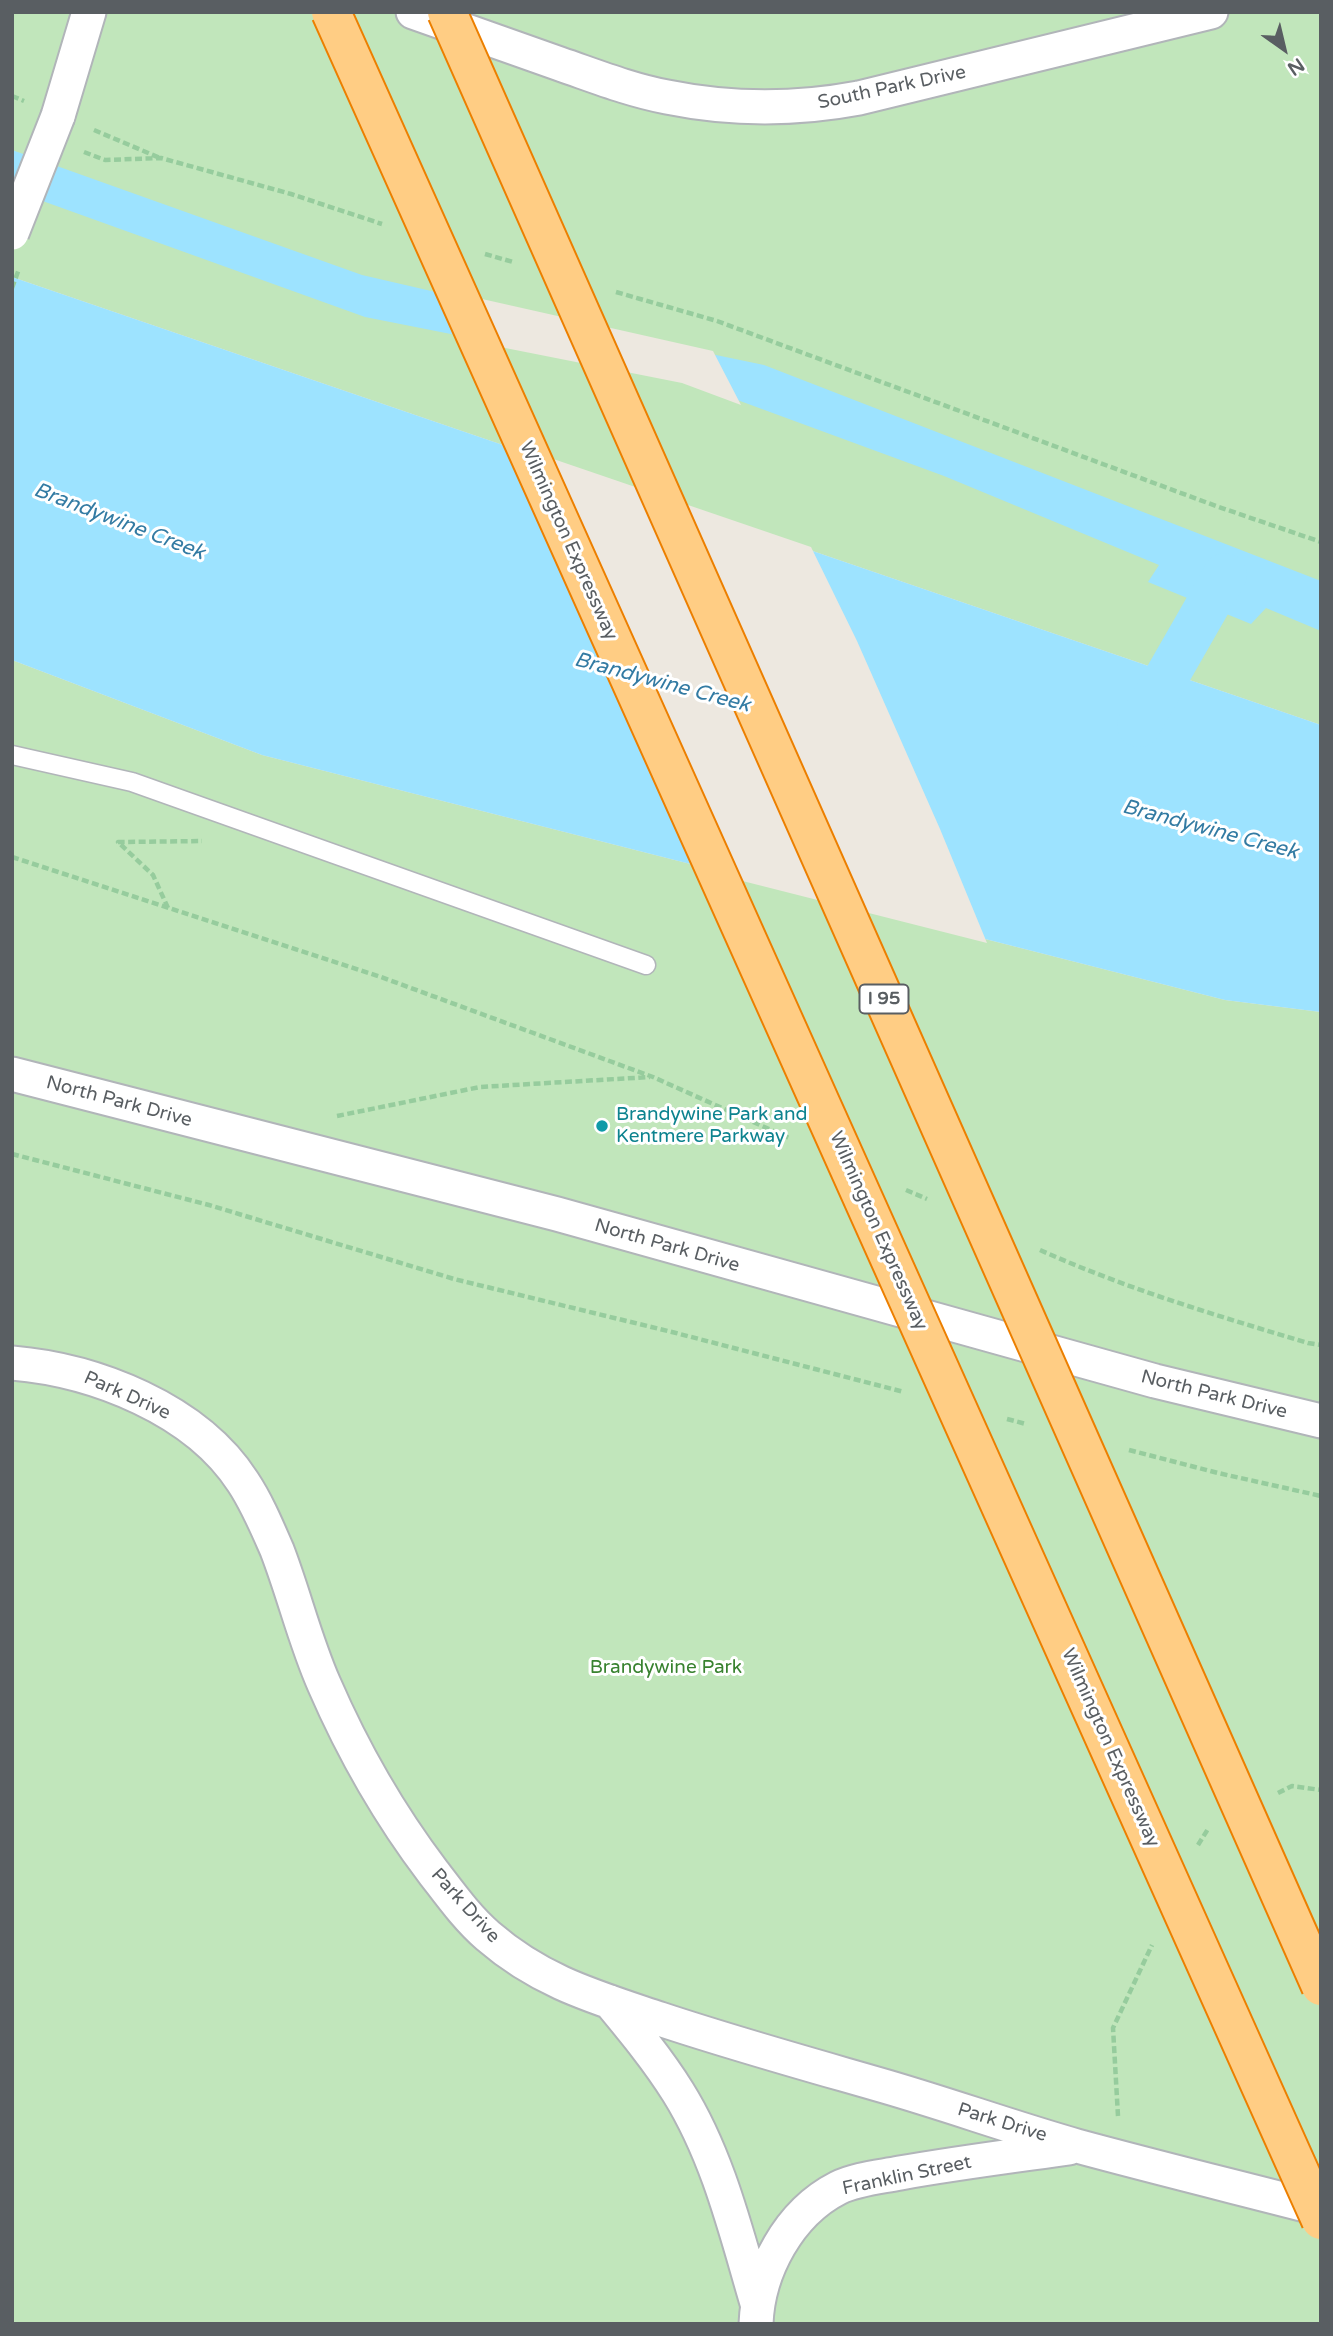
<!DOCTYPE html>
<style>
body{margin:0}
#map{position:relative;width:1333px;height:2336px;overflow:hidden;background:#ede8e0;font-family:"Varela Round",sans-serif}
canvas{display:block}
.frame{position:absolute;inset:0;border:14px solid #595e62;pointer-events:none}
.north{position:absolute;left:1249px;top:14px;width:70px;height:70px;-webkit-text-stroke:5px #fff;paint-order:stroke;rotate:146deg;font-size:19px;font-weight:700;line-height:28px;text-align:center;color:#595e62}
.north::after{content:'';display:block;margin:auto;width:24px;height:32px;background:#595e62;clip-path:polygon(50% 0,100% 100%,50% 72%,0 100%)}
</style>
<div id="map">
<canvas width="1333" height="2336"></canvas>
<div class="frame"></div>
<div class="north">N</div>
</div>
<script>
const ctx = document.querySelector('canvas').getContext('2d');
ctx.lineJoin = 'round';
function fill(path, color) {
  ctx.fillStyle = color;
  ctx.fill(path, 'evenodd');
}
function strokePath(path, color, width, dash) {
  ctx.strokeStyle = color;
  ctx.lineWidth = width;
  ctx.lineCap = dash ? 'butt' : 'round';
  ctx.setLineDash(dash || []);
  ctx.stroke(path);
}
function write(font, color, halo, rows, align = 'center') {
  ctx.font = font + ' "Varela Round",sans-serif';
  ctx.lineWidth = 6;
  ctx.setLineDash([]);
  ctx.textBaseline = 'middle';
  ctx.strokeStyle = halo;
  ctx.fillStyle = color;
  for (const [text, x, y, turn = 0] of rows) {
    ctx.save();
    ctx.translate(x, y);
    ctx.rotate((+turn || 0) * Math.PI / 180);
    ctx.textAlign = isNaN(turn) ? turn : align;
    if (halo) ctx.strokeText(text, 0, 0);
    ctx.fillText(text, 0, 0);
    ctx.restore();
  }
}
const green = new Path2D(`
 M12 12H1321V725L12 277Z
 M12 660 262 755 1225 1000 1321 1012V2324H12Z`);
const water = new Path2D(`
 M12 150 362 275 639 339 764 365 1321 581V631L1266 608 1251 624 1148 582 1159 565 944 476 683 380 365 317 12 190Z
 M12 277 1321 725V1012L1225 1000 262 755 12 660Z`);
const pier = new Path2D(`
 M451 292 713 351 741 405 682 383 475 342Z
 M527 450 811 547 857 641 940 829 987 943 715 874Z`);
const canal = new Path2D(`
 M1139 725 1225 575`);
const path = new Path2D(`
 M12 96 24 101
 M94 130 160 158
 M84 152 105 160 161 158 291 194 382 224
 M485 254 513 262
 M616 292 717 321 1216 506 1321 542
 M12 857 381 977 653 1077 789 1138
 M168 908 153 875 118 842 202 841
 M337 1116 480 1087 650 1077
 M12 1154 209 1205 454 1279 672 1332 904 1392
 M906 1190 927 1199
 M1040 1250C1127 1289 1218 1316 1308 1343L1321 1345
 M1007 1419 1026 1424
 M1129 1450 1218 1473 1321 1496
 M1278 1793 1292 1786 1321 1790
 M1198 1845 1208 1829
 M1118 2116 1113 2028 1152 1945`);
const lane = new Path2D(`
 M12 755 132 782 646 965`);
const street = new Path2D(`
 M413 12C462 29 511 47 560 64 595 76 630 90 667 97 731 110 795 110 859 98L1211 12
 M58 116 89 12
 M12 1074 557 1214 1155 1381 1321 1421
 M12 1363C95 1370 196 1409 243 1482 257 1503 267 1527 277 1550 294 1594 305 1641 324 1684 353 1751 389 1814 433 1872 450 1894 467 1918 488 1936 541 1982 595 1997 660 2019 732 2043 804 2063 877 2084 944 2103 1010 2127 1077 2146 1158 2168 1240 2188 1321 2209
 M610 2002C634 2031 658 2060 678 2092 718 2156 736 2232 757 2303
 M756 2324C758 2271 789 2213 838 2188 856 2179 880 2177 900 2173 956 2163 1012 2156 1069 2148`);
const pathBridge = new Path2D(`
 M12 288 19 269`);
const streetBridge = new Path2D(`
 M12 233 58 116`);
const highwayBridge = new Path2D(`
 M331 12 1321 2220
 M447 12 1321 1986`);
const markers = [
 [602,1126,7,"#0f9aa8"]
];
const shields = [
 [884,999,49]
];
const shieldNames = [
 ["I 95",884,999]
];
const streetNames = [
 ["South Park Drive",892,88,-12],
 ["Wilmington Expressway",568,541,66],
 ["North Park Drive",119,1102,15],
 ["Wilmington Expressway",878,1231,66],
 ["North Park Drive",667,1246,16],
 ["North Park Drive",1214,1395,14],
 ["Park Drive",127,1396,24],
 ["Wilmington Expressway",1110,1748,66],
 ["Park Drive",465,1906,48],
 ["Park Drive",1002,2123,17],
 ["Franklin Street",907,2176,-12]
];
const cultureNames = [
 ["Brandywine Park and",616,1115],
 ["Kentmere Parkway",616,1137]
];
const parkNames = [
 ["Brandywine Park",666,1668]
];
const waterNames = [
 ["Brandywine Creek",119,522,21],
 ["Brandywine Creek",662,683,15],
 ["Brandywine Creek",1210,830,15]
];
fill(green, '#c1e6bb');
fill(water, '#9de3ff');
fill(pier, '#ede8e0');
strokePath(canal, '#9de3ff', 44);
strokePath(lane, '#b1b5b9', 21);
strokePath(street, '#b1b5b9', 37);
strokePath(path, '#96cc9d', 4.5, [7, 3.5]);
strokePath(lane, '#fff', 18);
strokePath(street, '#fff', 33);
strokePath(streetBridge, '#b1b5b9', 37, []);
strokePath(highwayBridge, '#ec7f00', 42, []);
strokePath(pathBridge, '#96cc9d', 4.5, [7, 3.5]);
strokePath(streetBridge, '#fff', 33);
strokePath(highwayBridge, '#ffcd84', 38);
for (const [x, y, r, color] of markers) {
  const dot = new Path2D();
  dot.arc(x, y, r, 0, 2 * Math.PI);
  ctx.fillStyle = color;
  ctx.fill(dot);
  strokePath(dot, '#fff', 2.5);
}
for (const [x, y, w] of shields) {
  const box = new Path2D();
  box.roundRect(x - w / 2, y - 14.5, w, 29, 5);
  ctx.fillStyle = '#fff';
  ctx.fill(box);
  strokePath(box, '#595e62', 2);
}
write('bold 18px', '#595e62', null, shieldNames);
write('19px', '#595e62', '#fff', streetNames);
write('19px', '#0d838f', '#fff', cultureNames, 'left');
write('19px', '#38822f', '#fff', parkNames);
write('italic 21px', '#337ba3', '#fff', waterNames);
</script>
